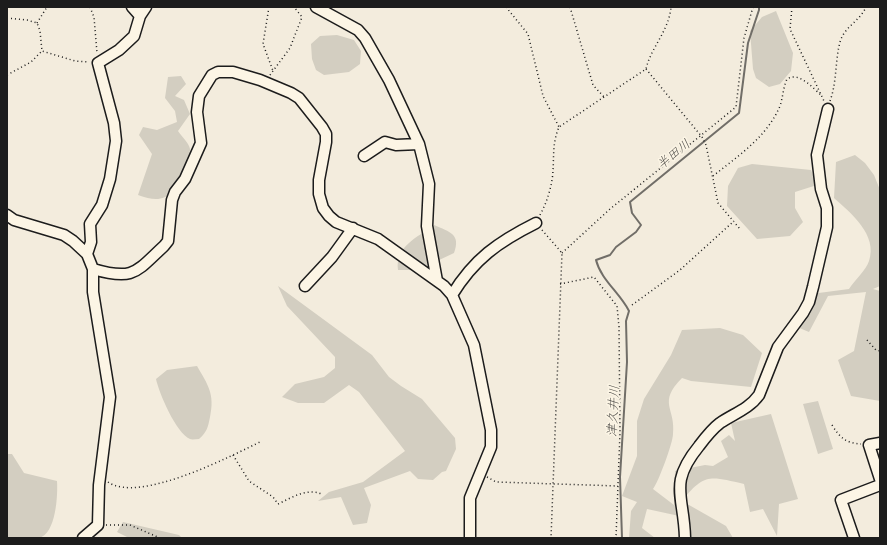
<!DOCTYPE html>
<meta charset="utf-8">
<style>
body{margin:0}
#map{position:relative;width:887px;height:545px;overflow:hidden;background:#f3ecdd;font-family:Pangolin,sans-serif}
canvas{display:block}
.frame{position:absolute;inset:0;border:8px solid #1c1c1c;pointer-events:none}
</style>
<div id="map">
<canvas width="887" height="545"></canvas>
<div class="frame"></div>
</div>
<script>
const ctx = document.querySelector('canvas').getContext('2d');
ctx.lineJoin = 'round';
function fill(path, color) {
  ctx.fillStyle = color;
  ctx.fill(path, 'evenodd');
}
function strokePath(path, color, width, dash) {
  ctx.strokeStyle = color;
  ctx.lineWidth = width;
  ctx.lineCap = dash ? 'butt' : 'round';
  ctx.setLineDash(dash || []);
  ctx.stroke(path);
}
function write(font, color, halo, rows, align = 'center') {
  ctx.font = font + ' Pangolin,"Klee One",sans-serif';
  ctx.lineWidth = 3;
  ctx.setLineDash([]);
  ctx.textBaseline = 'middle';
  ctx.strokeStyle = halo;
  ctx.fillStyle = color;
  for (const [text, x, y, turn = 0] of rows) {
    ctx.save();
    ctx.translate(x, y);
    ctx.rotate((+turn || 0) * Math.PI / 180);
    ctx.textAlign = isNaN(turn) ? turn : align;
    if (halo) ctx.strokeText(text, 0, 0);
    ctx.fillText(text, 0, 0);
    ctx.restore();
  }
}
const green = new Path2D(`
 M776 11 793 53 791 71 780 84 769 87 756 78 753 69 750 31 762 17Z
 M337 35 354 40 361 51 360 64 349 72 324 75 316 70 312 59 311 44 320 36Z
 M181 76 186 84 175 96 184 100 190 114 178 131C182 137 189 143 190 149 192 158 187 165 184 173 173 196 164 205 138 195L152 154 139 135 143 127 157 130 177 122 175 111 165 98 168 77Z
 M855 155 865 163 874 175 880 190V286L873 289 880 291V401L851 396 838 360 854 351 866 292 828 296 809 332 797 327 811 294 849 289C855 280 866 270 869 261 878 235 851 213 834 198L836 162Z
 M752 164 811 170 817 185 795 192V208L803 222 790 236 757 239 727 206 728 186 738 168Z
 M434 225C450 232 461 234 454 253L418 270H398C395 246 417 238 434 225Z
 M278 286 372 355 389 377 401 386 422 399 455 438 456 449 446 471 442 472 433 480 418 479 410 471 364 488 371 505 367 523 353 525 341 497 318 501 329 492 363 482 405 451 359 392 349 385 324 403H298L282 397 295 384 324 377 335 368V357L287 306Z
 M720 328 743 335 762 353 751 387 691 381 682 378C657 403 676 408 673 434 673 443 658 483 653 489L674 505 675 471 705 465 713 466 728 457 721 441 729 435 735 441 731 423 771 414 798 499 779 504 777 536 763 509 750 512 744 484C711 477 705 472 682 501L726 526 733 538H688L690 520 684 517 647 509 642 528 655 538H629L631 511 637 502 622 496 637 456V421L644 399 671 355 682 330Z
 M197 366C208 385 215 394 210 417 208 427 207 432 199 439 196 439 192 440 190 439 176 433 159 393 156 379L167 370Z
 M818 401 833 449 818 454 803 404Z
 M7 454H12L24 473 57 481C58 495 56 534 39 538 29 540 17 538 7 538Z
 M123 522 179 535 182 538H129L117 532Z`);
const stream = new Path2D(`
 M622 538 620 477 627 362 626 321 629 311C620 293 601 280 596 260L610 255 616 247 636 232 641 225 632 213 630 202 739 113 748 43 759 10V7`);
const path = new Path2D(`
 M90 7 94 17 97 53
 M269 7 263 44 273 71
 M506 7 528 34 543 96 559 127
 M570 7 593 85 604 97
 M792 7 790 29 824 101
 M7 18 27 20 37 23 40 31 42 51 75 61 89 62
 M37 23 47 7
 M646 69 702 137 706 145 718 203 740 229
 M7 75 31 62 42 51
 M270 75 290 48 302 17 294 7
 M830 101C837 82 835 61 840 42 844 27 860 21 866 7
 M713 176C738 156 767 137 780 106 783 97 783 88 787 79 799 71 814 89 822 96
 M540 215C546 204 550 192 552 180 555 161 551 146 559 127L646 69C651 47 669 31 671 7
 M542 230 562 253 551 538
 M562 253 610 209 736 107 744 38 753 7
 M560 284 594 277 617 306 619 327 620 432 616 538
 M632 305 680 270 734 221
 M867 340 876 350 880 351
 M832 425C840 438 846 443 861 444
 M233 455 249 481 273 497 278 504C293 497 306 488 322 494
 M487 477 496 482 618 486
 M108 482C139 504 231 456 262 441
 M106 525H130L160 538`);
const minor = new Path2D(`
 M132 7 140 16
 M316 7 358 30 365 38 389 80 419 144 429 184 427 226 437 281
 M364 156 385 142 396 145 419 144
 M7 215 14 220 64 235 73 241 87 254 93 269V292L110 397 99 485 98 525 83 538
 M87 254 91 242 90 224 102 205 110 179 116 141 114 123 98 63 119 50 134 36 140 16 146 7
 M93 269C134 281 136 272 164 246L168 241 172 200 175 192 185 179 201 143 197 112 199 96 212 75 218 72H233L260 80 291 93 299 98 322 127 326 134V142L319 180V194L323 208 329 216 336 222 378 239 444 286 452 295 474 345 491 430V447L470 498V538
 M305 286 332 257 353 228
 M452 295C474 259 498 242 536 223
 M880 443 869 445 880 479
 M685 538C684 495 668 484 699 446 705 438 712 429 720 423 733 414 749 409 759 395L778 347 803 313 809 302 813 287 827 227V208L821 189 817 155 828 109
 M854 538 841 500 880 485`);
const waterNames = [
 ["半田川",674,155,-39],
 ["津久井川",614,411,-87]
];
fill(green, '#d3cec1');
strokePath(stream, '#716e68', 2);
strokePath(minor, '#1c1c1c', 13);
strokePath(path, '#1c1c1c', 1.5, [1, 3]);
strokePath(minor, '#fcf5e5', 10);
write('italic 13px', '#55534f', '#fcf5e5', waterNames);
</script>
